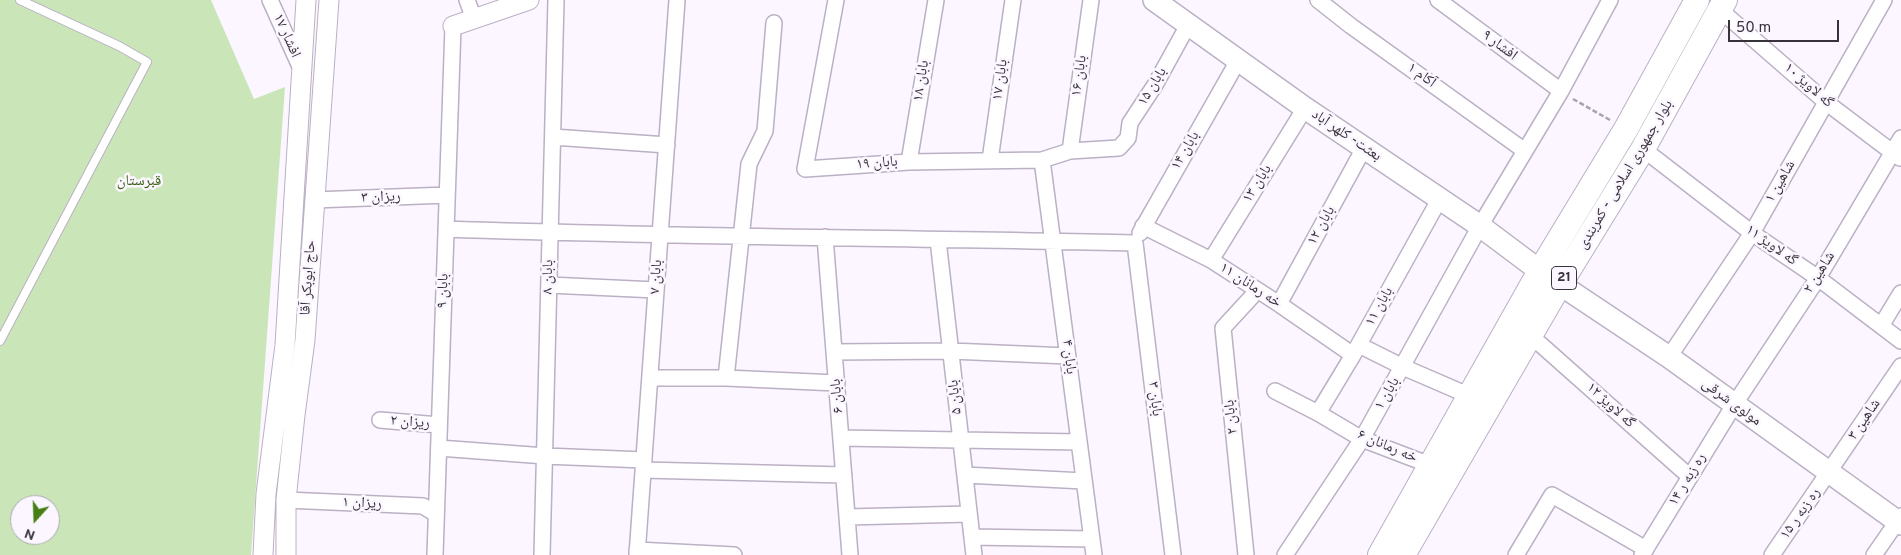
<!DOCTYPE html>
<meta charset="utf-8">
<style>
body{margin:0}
#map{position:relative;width:1901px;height:555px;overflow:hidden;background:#fbf6ff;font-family:Overpass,sans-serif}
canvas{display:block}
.north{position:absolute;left:10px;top:495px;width:50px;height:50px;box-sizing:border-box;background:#fbf6ff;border:1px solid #ada8b1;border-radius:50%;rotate:200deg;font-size:14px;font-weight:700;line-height:20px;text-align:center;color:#38333b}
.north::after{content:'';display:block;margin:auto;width:18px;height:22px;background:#487f15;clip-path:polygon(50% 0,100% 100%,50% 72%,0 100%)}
.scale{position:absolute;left:1728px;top:20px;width:111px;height:22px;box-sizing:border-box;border:2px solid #38333b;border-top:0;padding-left:6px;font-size:15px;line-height:18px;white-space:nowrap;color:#38333b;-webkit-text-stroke:4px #fbf6ff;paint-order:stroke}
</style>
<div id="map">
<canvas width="1901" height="555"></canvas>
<div class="north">N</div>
<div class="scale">50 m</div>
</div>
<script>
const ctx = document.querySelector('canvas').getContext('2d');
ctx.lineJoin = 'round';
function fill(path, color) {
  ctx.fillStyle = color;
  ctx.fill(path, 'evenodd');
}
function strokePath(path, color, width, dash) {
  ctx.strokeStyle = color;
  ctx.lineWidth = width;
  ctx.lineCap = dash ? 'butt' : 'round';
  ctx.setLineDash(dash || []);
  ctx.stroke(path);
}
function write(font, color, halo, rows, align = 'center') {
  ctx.font = font + ' Overpass,"Noto Naskh Arabic",sans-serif';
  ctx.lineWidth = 5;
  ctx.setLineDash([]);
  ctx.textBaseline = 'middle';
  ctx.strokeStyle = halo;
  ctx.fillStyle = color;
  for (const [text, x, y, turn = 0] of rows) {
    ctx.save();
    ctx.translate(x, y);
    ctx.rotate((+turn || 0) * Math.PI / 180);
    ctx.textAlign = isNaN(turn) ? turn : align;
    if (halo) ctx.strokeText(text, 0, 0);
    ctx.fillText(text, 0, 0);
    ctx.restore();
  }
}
const green = new Path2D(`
 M0 0H211L254 99 285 87 251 555H0ZM20 505H50V535H20Z`);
const path = new Path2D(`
 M1573 99 1610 120`);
const service = new Path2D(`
 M0 341 147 62 119 46 20 0`);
const minor = new Path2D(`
 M270 0 302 71
 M467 0 474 19
 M836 0 805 169 909 162 1042 160 1070 151 1119 148 1128 138 1130 123 1155 85 1188 25
 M1318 0 1351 26 1525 151
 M1438 0 1561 91
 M1719 9 1827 103 1900 158
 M553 137 667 145
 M1643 149 1752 233 1818 278 1901 341
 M1070 151 1091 0
 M990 160 1013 0
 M1042 160 1094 555
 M909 162 936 0
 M314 200 447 195
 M1143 226 1211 260 1279 304 1353 355
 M446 229C676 237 905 238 1135 243
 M1140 233 1239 59
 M825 237 850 555
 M938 240 974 555
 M1135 243 1173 555
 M1211 260 1305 108
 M549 285 656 290
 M1279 304 1364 148
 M1881 326 1901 293
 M1530 335 1690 477
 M1359 345 1403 367 1470 396
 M834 352 951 351 1068 356
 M1669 357 1752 233 1884 0
 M650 378H726L837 383
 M726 378 749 164 765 131 774 23
 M1275 391 1318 413 1362 439 1430 465
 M1318 413 1353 355 1439 200
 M380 420 439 425
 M841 438 1079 442
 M439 448 545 456 644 460
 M643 470 844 475
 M965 475 1084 481
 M286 500 423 506 436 514
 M847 517 969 514
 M972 537 1092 539
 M637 550 734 555
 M435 555 453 26
 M542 555 556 0
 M637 555 677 0
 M1246 555 1223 328 1257 291
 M1285 555 1362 439 1480 226 1561 91 1610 0
 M1516 555 1552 495 1646 549
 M1642 555 1734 405 1818 278 1901 138
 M1772 555 1901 366
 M1874 555 1901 516`);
const tertiary = new Path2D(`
 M453 26 529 0
 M263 555 266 494 285 345 306 0
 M286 555V500L295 415 305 340 329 0`);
const secondary = new Path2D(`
 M1154 0 1305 108 1480 226 1540 271 1669 357 1901 524`);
const primary = new Path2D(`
 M1380 555 1540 271 1626 129 1697 0
 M1403 555 1560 284 1643 149 1725 0`);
const shields = [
 [1564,278,25]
];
const shieldNames = [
 ["21",1564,278]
];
const streetNames = [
 ["افشار ۱۷",286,36,66],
 ["افشار ۹",1499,46,37],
 ["بابان ۱۶",1080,76,-82],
 ["آکام ۱",1421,76,36],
 ["بابان ۱۷",1001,80,-82],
 ["بابان ۱۸",922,81,-81],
 ["گه لاویژ ۱۰",1808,86,41],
 ["بابان ۱۵",1153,87,-59],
 ["بعثت- کلهر آباد",1346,136,34],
 ["بابان ۱۴",1186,151,-60],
 ["بابان ۱۹",877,164,-4],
 ["بلوار جمهوری اسلامی - کمربندی",1626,175,-59],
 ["شاهین ۱",1781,182,-60],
 ["بابان ۱۳",1258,184,-58],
 ["۳ ریزان",381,198,-2],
 ["بابان ۱۲",1322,226,-61],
 ["گه لاویژ ۱۱",1771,246,35],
 ["شاهین ۲",1820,273,-58],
 ["بابان ۸",549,277,-89],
 ["بابان ۷",657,277,-86],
 ["حاج ابوبکر آقا",309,278,-86],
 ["خه رمانان ۱۱",1250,286,33],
 ["بابان ۹",444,291,-88],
 ["بابان ۱۱",1380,307,-61],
 ["بابان ۴",1068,357,83],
 ["بابان ۱",1388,394,-60],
 ["بابان ۶",838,396,-95],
 ["بابان ۵",956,397,-96],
 ["بابان ۳",1154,399,83],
 ["مولوی شرقی",1731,403,36],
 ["گه لاویژ ۱۲",1610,406,42],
 ["بابان ۲",1232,417,-96],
 ["شاهین ۳",1865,420,-56],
 ["ریزان ۲",410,423,4],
 ["خه رمانان ۶",1387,447,23],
 ["ره زبه ر ۱۴",1688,480,-59],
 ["ریزان ۱",362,504,3],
 ["ره زبه ر ۱۵",1801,514,-55]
];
const parkNames = [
 ["قبرستان",139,182]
];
fill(green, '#cae6b9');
strokePath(service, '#bbb0c4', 10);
strokePath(minor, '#bbb0c4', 18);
strokePath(tertiary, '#bbb0c4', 21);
strokePath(secondary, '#bbb0c4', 24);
strokePath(primary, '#bbb0c4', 26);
strokePath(path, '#a7a2ab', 2.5, [5, 2.5]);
strokePath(service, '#fff', 8);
strokePath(minor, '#fff', 15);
strokePath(tertiary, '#fff', 19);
strokePath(secondary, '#fff', 21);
strokePath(primary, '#fff', 24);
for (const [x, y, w] of shields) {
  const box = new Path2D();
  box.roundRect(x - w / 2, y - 11.5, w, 23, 4);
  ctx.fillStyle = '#fbf6ff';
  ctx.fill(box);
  strokePath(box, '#38333b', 1);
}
write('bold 14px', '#38333b', null, shieldNames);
write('15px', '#38333b', '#fbf6ff', streetNames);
write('15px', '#335d0b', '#fbf6ff', parkNames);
</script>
